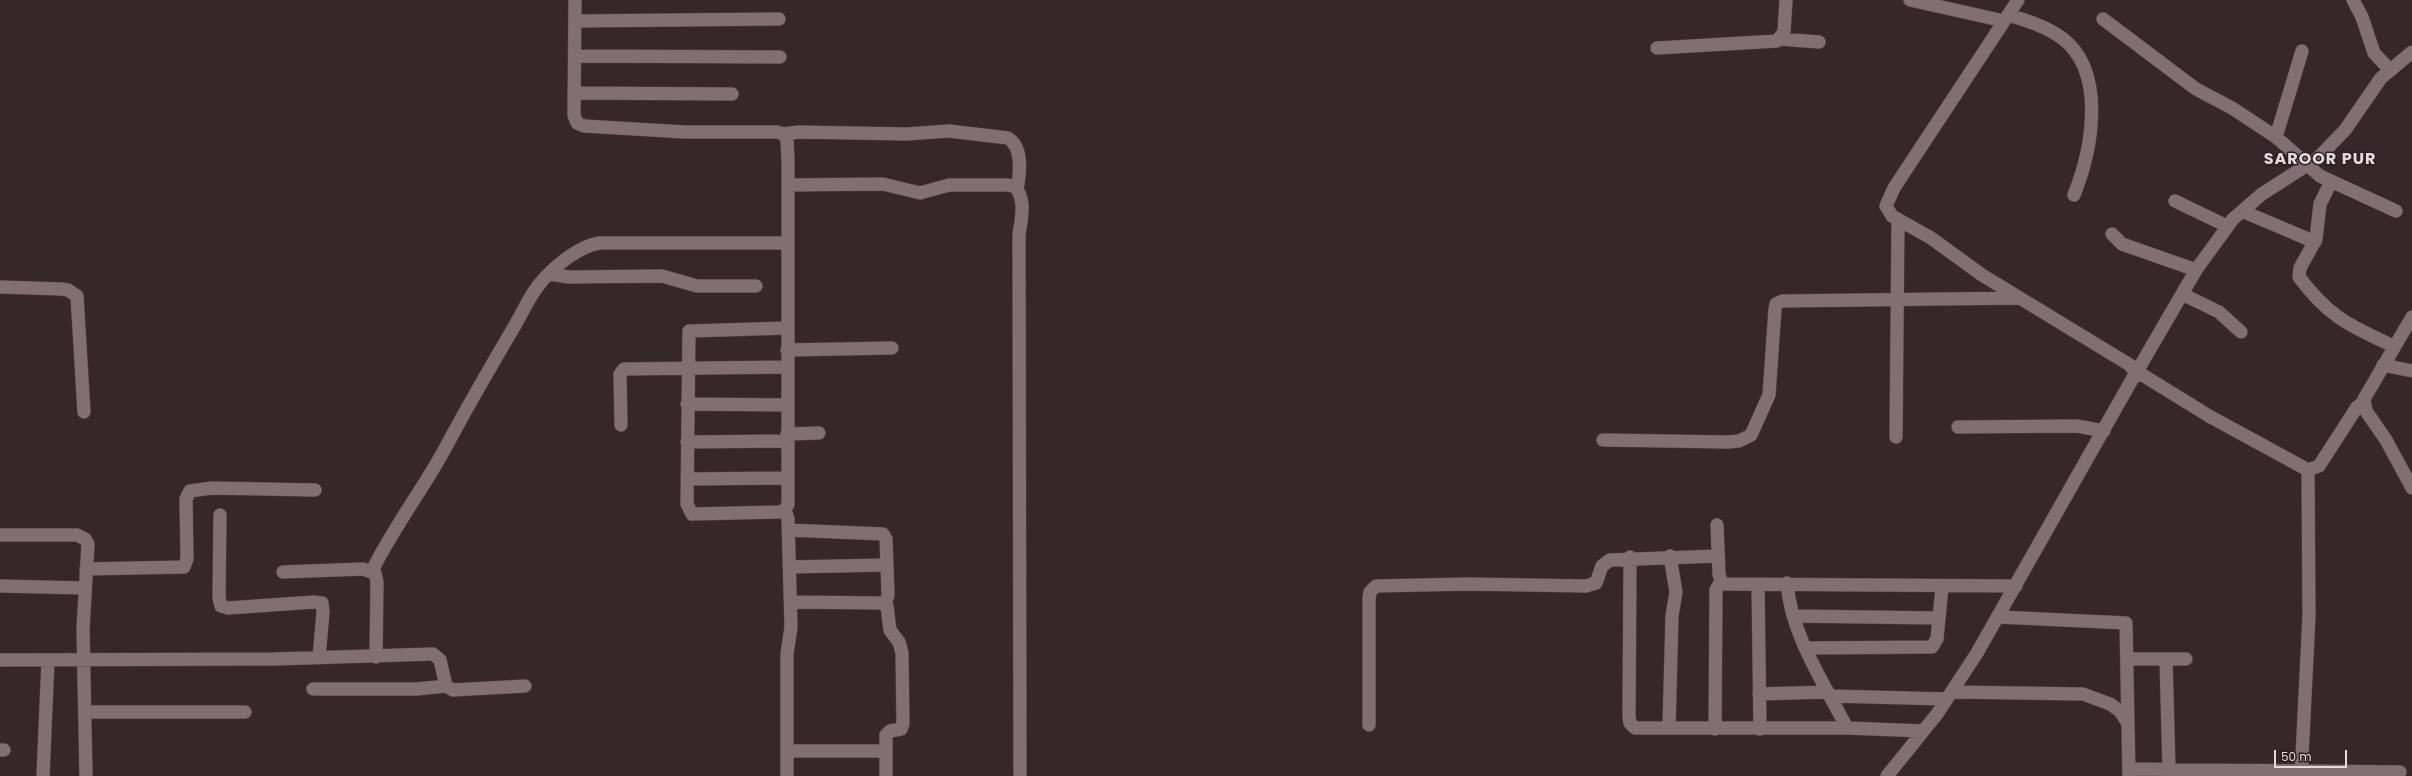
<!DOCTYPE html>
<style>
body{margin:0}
#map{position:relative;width:2412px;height:776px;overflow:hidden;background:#36272b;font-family:Poppins,sans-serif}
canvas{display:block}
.scale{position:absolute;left:2274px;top:750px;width:73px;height:18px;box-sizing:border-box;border:2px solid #e4d9dc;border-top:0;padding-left:5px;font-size:12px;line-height:14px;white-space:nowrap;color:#e4d9dc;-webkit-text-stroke:3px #2c1d21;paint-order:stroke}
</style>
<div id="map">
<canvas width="2412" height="776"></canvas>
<div class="scale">50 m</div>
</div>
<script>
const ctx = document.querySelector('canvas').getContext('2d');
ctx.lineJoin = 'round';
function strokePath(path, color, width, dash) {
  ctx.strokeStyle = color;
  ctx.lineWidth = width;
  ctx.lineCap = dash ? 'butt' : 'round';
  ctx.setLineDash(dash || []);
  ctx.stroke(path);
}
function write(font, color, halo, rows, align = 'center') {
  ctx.font = font + ' Poppins,sans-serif';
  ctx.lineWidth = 3;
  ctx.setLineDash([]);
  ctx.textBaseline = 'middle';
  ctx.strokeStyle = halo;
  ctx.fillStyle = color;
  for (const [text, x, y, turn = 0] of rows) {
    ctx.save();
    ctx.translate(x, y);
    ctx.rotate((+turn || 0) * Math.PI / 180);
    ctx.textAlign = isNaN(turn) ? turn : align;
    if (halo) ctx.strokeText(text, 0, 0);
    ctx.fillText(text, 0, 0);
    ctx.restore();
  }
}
const minor = new Path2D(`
 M575 0 574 115 577 123 584 126 685 132H777L784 134 787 140 788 161V504L785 510 779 512 692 514 687 504 689 331 787 328
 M1910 0 2004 21
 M2018 0 1894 188 1886 206 1892 216 1931 238 1982 275 2130 365 2136 374
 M2353 0 2362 17 2374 53 2390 70
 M2009 15C2028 21 2047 27 2062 38 2107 72 2092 150 2074 195
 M2103 19 2196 89 2232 108 2276 137 2320 176 2396 211
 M575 21 779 19
 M1780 39 1819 42
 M1657 48 1777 41 1784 32 1786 0
 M575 56 780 57
 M574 93 732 94
 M784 134 798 132 906 134 949 131 1008 138C1023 147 1020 174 1017 189
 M2276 137 2302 51
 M2331 182 2320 204 2316 239 2300 268 2299 277C2330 318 2349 325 2393 346
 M788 185 883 184 920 193 949 185H1006L1014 186C1027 199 1021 219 1019 235 1019 416 1020 596 1020 776
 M2175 201 2227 226
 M2242 211 2315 242
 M2112 234 2122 244 2196 270
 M549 274 569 277 662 276 697 286H756
 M0 287 61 289 68 290 77 296 84 412
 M2182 294 2219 312 2241 332
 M2412 317 2364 399 2366 411 2386 440 2412 488
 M787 350 892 348
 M2383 365 2412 371
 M2138 374 2139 368 2196 270 2233 219 2262 194 2318 158 2345 130 2381 78 2412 52
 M687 404 787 405
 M621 425 620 374 624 369 788 367
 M1958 427 2077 426 2104 431
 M787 434 819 433
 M1896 437 1898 220
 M1603 440 1728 442 1739 441 1751 435 1769 395 1775 309 1776 304 1782 301 2019 298
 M687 442 787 441
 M687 479 787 478
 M785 510 788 519 791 627 787 654V776
 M220 515 219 598 221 606 228 608 314 602 322 603 323 612 319 658
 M1717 525 1719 574 1721 581 1724 584 2016 586
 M788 530 883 534 886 539 888 595 885 605
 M0 535H77L85 539 88 544 83 629 86 776
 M1630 557 1629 716 1630 723 1635 728H1847L1923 731
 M789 567 887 565
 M86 569 184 567 187 559 186 499 190 491 212 488 315 490
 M372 571C394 526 425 487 448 443 469 404 491 366 514 327 523 312 530 294 542 281 556 265 578 247 599 243H788
 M283 572 363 569 375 573 377 582 376 657
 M1787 583C1791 635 1824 683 1847 728
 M1758 585 1760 729
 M0 586 85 588
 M791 602 881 603 887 606 890 630 899 642 902 653 903 724 901 729 890 731 886 735V776
 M1793 616 1939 618
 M1999 617 2126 623 2129 776
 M1806 648 1932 647 1937 639 1942 587
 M2128 659H2186
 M2166 659 2169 769
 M0 660 274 659 433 654 440 660 446 686 453 690 525 686
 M313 689H417L446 686
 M1952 692 2083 694 2110 704 2120 711 2127 722
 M1759 694 1828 692
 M1830 696 1947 699
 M85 712H245
 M1369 725V598L1370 592 1376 586 1468 584 1586 586 1596 583 1602 566 1610 560 1718 556
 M1669 728 1672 616 1676 592 1670 556
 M1715 729 1716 590 1721 581
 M0 750H4
 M787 751H885
 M2129 769 2400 772
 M43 776 48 660
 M1887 776 1937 714 1977 653 2134 376 2141 374 2209 416 2308 470 2319 466 2357 407 2364 402
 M2301 776 2309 616 2308 470`);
const districtNames = [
 ["SAROOR PUR",2320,160]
];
strokePath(minor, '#514448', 14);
strokePath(minor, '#826f74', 13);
ctx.letterSpacing = '1px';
write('bold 16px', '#e4d9dc', '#2c1d21', districtNames);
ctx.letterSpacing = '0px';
</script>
